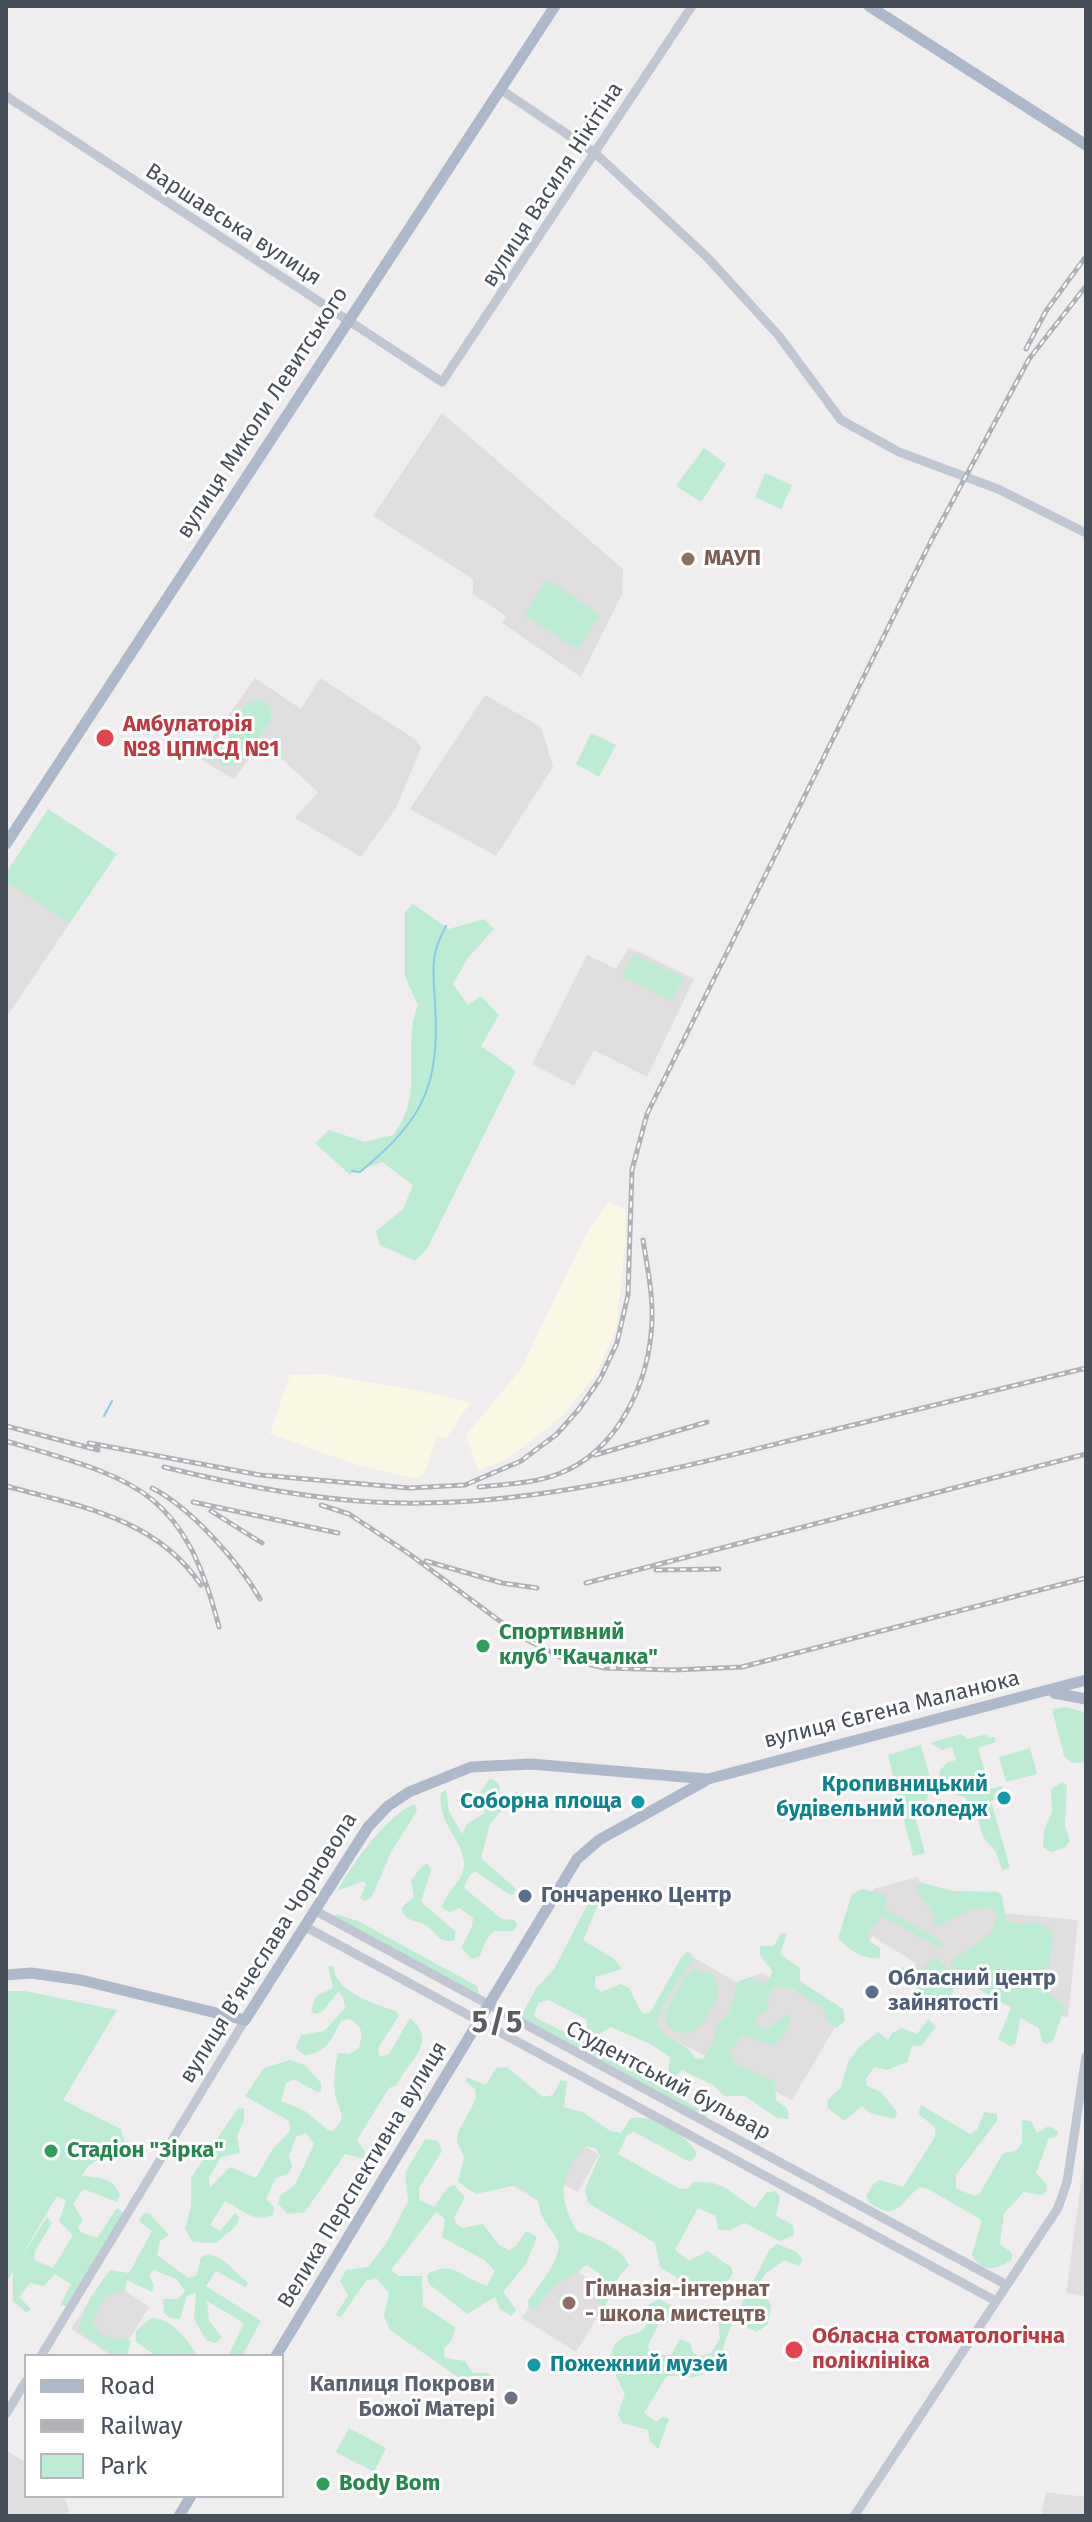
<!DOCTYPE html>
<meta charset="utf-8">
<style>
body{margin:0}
#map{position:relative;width:1092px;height:2522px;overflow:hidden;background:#efeded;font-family:"Fira Sans",sans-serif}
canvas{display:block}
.frame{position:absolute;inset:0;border:8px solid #464e59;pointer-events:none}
.legend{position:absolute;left:24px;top:2354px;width:260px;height:144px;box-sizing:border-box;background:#fff;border:2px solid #b5b8bd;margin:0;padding:10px 14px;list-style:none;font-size:24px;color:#464e59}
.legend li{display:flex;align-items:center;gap:16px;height:40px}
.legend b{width:40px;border:2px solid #b5b8bd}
</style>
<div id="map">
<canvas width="1092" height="2522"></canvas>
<div class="frame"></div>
<ul class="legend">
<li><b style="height:10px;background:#adb9cb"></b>Road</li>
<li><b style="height:10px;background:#afb1b7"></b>Railway</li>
<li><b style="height:22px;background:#bcecd4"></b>Park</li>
</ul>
</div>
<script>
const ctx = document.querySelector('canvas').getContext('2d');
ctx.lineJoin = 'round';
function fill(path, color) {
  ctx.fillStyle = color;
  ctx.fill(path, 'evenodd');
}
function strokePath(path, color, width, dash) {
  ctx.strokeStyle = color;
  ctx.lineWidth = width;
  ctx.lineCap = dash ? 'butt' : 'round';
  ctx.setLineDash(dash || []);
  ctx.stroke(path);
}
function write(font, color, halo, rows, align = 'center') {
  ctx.font = font + ' "Fira Sans",sans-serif';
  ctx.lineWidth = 6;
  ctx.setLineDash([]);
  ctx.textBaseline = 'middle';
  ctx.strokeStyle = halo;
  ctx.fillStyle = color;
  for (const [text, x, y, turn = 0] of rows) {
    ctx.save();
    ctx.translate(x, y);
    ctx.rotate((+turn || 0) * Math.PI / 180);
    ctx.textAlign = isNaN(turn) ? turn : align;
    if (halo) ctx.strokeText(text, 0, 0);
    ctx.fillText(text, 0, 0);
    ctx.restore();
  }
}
const commercial = new Path2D(`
 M609 1202 626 1210 625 1245 616 1329 597 1373 564 1414 543 1432 506 1459 478 1471 466 1435 521 1369 587 1232Z
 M324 1374 436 1394 470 1403 446 1439 437 1437 424 1473 415 1479 357 1465 270 1434 290 1375Z`);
const education = new Path2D(`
 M442 413 623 569 622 594 581 677 502 623 506 616 473 594V579L373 516Z
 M255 678 301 709 320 678 416 740 421 748 396 808 361 857 295 818 318 792 262 741 234 779 198 758Z
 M485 695 541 727 553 767 496 856 410 809Z
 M6 881 69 924 8 1015 6 1014Z
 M629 947 694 979 647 1077 594 1050 574 1086 532 1064 587 955 616 969Z
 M918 1877 925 1899 989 1896 1000 1913 1078 1920 1068 2017 1018 2012 953 1973 940 1992 913 1967 916 1963 872 1936 869 1941 845 1926 864 1897 876 1888Z
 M691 1956 736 1982 762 1973 841 2017 792 2100 651 2028Z
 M531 2118 599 2154 578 2192 565 2185 550 2208 498 2177Z
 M1086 2146V2296L1066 2293Z
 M563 2253 583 2266 579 2273 593 2282 598 2276 616 2287 576 2352 522 2318Z
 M105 2277 149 2307 119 2356H112L71 2329Z
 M6 2450 26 2463V2496H64L69 2509 67 2516H6Z
 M1046 2492 1086 2497V2516H1041Z`);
const green = new Path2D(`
 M704 448 726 464 701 502 676 486Z
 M765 473 792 485 781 509 755 497Z
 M547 579 600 615 577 650 524 614Z
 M259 699 271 707V720L241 764 223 766 216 756C215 740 243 701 259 699Z
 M591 733 616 745 599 777 576 764Z
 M48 809 117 854 69 924 6 881V873Z
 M413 904 449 929 484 919 494 929 467 959 453 984 468 1005 481 996 499 1015 481 1046 516 1071 427 1249 415 1261 380 1245 376 1231 403 1209 413 1185 382 1162 349 1174 315 1143 329 1130 365 1142 393 1135C427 1091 400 1052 418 1005L405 977V912Z
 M634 954 684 978 672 1001 622 976Z
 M1067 1707 1086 1713V1762L1072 1763 1064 1756 1052 1709Z
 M961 1734 968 1739 987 1734 988 1738 994 1737 996 1742 978 1748 986 1776 979 1778 983 1791 1002 1786 1005 1797 991 1801 1010 1868 1002 1870 996 1852 983 1837 973 1801 967 1802 966 1798 943 1790 939 1773 946 1763 956 1760 952 1747 942 1750 930 1743Z
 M921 1745 934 1792 929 1794 920 1815 915 1817 925 1853 913 1856 888 1755Z
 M1030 1748 1037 1774 1006 1782 999 1757Z
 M490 1778 499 1784 502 1810 490 1824 481 1858 516 1889 513 1895 507 1893 476 1872 470 1874 464 1888 502 1919 514 1920 517 1924 514 1931H494L486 1940 480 1956 472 1959 461 1948 472 1927 473 1918 460 1908 449 1912 442 1908C444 1892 464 1882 464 1864 463 1838 437 1825 441 1793L446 1790 449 1811 462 1834 467 1824 485 1813 480 1793Z
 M1062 1782 1067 1785 1065 1825 1070 1841 1064 1848 1051 1852 1043 1847 1044 1830 1052 1812 1051 1789Z
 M415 1804 417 1811 391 1852 372 1897 365 1901 360 1898 366 1884 363 1881 337 1891C351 1866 387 1814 415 1804Z
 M423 1865 428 1864 431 1870 421 1902 455 1931V1940C439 1944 438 1934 427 1926 416 1918 407 1925 401 1908L414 1897 411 1880Z
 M919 1882 953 1891 998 1892 1002 1896 1006 1920C1022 1928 1036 1916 1052 1931 1055 1947 1043 1984 1051 1995 1055 2001 1061 2000 1065 2007L1053 2041 1047 2044 1042 2042 1039 2028 1020 2018 1016 2043 1010 2046 998 2039 1012 2006 990 1998 972 1980 956 1973 950 1962 991 1933 997 1915 992 1908C969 1905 951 1922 933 1927L936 1918 916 1889Z
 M862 1889 886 1895 885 1909 941 1941 943 1945 936 1946 882 1916 868 1935 869 1941 880 1948V1957C867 1962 847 1949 838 1938L852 1894Z
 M590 1900H595L598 1905 583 1940 614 1959 622 1969 595 1977V1987L601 1992 621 1984 629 1988 641 2012 646 2014 651 2011 681 1958 687 1952 691 1953 693 1958C680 1982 663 1997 657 2025 667 2043 688 2041 695 2059L704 2058 714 2042 716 2025 729 2014 738 1982 750 1977 764 1984 770 1979 772 1971 760 1955V1946H774L781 1933H787L780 1954 800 1968V1981L843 2009 845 2020 837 2028 826 2019 824 2009 790 1988 775 1987 769 1993 767 2010 757 2017 756 2026 767 2029 787 2014 790 2018 786 2033 774 2046 742 2035 730 2051 735 2063 775 2082 776 2100 787 2108 789 2119 777 2118 745 2096H725L713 2085 682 2070 672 2080 668 2079 670 2057 652 2045 611 2027 595 2036 587 2030V2020L549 2000 538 2003 534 2014 536 2018 583 2041 597 2043 613 2057 659 2079 674 2095 706 2113 707 2118 517 2015 524 2011 536 1988 554 1969Z
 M336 1914 358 1921 477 1986 479 1994 335 1917Z
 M935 1957C951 1969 962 1985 947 2002L936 2003 898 1976 903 1967 917 1973Z
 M328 1966H333C335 1992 374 2004 396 2011L399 2016 378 2048 379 2057 389 2054 410 2018C439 2043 409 2059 397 2085L389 2088 357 2140 365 2152 364 2159 345 2154 305 2212 288 2214 278 2204 280 2196 295 2185 314 2144 306 2133 296 2137 289 2156 292 2167 288 2174 276 2178 266 2199 274 2207 273 2215C252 2224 242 2209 225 2201L210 2225 220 2231 235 2213 239 2218 236 2226 216 2243 193 2242 185 2229 191 2206V2178L238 2108 244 2109V2120L237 2136 240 2153 221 2157 209 2178 210 2187 230 2167 256 2178 272 2150 290 2131 289 2121 245 2096 264 2068 290 2060 305 2065 321 2083V2091L317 2092 294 2079 286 2083 281 2101 305 2111 328 2130 332 2131C348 2118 340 2113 336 2098 333 2087 335 2063 338 2053L349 2054 359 2048C363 2034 363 2027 350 2019L341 2021C332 2039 326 2054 304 2055L296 2048 301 2035 324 2031 345 2008 343 1996 338 1992 323 2011 315 2014 311 2011 316 1996 333 1988Z
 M694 1969 713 1974 719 1993C710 2015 694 2047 668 2026L664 2015 685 1976Z
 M6 1991H25L117 2010 63 2100 121 2129 125 2142 123 2156 117 2160 100 2158 88 2166 82 2176C98 2178 113 2176 120 2195L117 2202 83 2189 73 2204 83 2220 78 2227 82 2233 97 2238 117 2208 124 2213 67 2306 60 2305 71 2284 55 2274 44 2286 30 2283 19 2297 31 2309 27 2313 13 2301V2272L6 2282ZM57 2196 66 2200 59 2221 73 2235 53 2268 34 2260 35 2251 52 2223 47 2217 18 2262Z
 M928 2019 936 2027 922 2045 912 2046 907 2062 887 2070 874 2067 866 2079 867 2086 881 2092 897 2112 895 2119 870 2113 862 2106 844 2121 828 2108 827 2101 841 2087 848 2062 859 2047 878 2032 888 2040 892 2033 902 2028 917 2034Z
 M507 2067 543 2097 553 2095 561 2080 567 2082 564 2107 583 2112 610 2131 621 2133 630 2119C652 2112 688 2135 697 2154L690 2162 634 2132 627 2135 618 2154 680 2189 689 2188 693 2182C726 2180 731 2195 755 2208L766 2193 775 2191 780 2197 776 2216 793 2225 794 2235 780 2241 745 2223 730 2230H718L716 2216 698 2208 675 2250 689 2261 707 2251 731 2267 733 2273 721 2291 708 2298 660 2267 655 2243 588 2203 585 2189 600 2155 595 2148 586 2146C558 2175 558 2198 577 2231 594 2238 623 2247 629 2266L619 2276 605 2306 596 2302 600 2274 587 2265 553 2287 536 2309H529L528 2301C537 2287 566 2255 557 2239 547 2222 541 2221 538 2200L517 2185 476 2194 458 2182 464 2157 457 2142 458 2132 476 2099 475 2089 466 2082V2077L486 2085 496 2068Z
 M921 2105 970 2134 977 2130 984 2112 997 2114V2121L956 2175V2188L974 2196 980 2193 1003 2153 1016 2151 1022 2143V2120L1031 2121 1037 2133 1049 2126 1058 2131 1057 2137 1049 2138 1036 2173 1047 2185 1046 2192 1041 2195 1024 2192 1004 2213 1000 2244 1012 2253V2259C999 2270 981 2273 972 2255L982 2220 928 2189 920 2187C901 2200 898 2224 869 2202L866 2196 874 2183 880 2180 903 2187 935 2137V2127L918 2114Z
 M425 2139 438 2141 442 2151 419 2188V2200L434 2207 447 2188 454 2185 465 2197 454 2218 457 2225 463 2228 483 2224 499 2245 509 2250 516 2246 526 2231 537 2237 526 2264 503 2292 516 2310 511 2316 500 2309 495 2297 467 2314 429 2284 427 2275C451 2258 464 2279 487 2286L495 2271 484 2260 442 2237 445 2219 436 2212 391 2270 399 2276H422L423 2306 455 2327 452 2340 444 2349 445 2358 465 2361 473 2373H488L496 2383 492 2390H480L461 2379 390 2330 384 2316 389 2293 376 2278 366 2281 341 2317 336 2315 348 2295 340 2281 346 2270 368 2267 387 2242 408 2201 405 2173Z
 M144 2213 150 2214 169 2235 160 2241 157 2255 188 2278 196 2276 201 2257 210 2254 223 2260 248 2283 245 2287 216 2271 206 2286 261 2321 242 2356H228L244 2323 207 2301 209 2321 222 2337 216 2343 206 2340 194 2319 196 2292 187 2296 180 2319 170 2318 164 2313 163 2299H178L185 2291 176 2279 154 2270 149 2275 154 2285 152 2292 127 2280 124 2291 106 2296 93 2321C103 2345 116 2335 131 2341L127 2356H115L77 2331 90 2298 110 2270 129 2273 152 2231 139 2221Z
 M777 2244 795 2251 803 2259 799 2266 784 2260 765 2274 757 2286 771 2304 768 2324 757 2332 734 2322C721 2340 726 2366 698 2376 687 2380 677 2373 666 2377L644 2413 656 2422 663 2417 669 2419 658 2449 650 2442 648 2430 622 2423 618 2414 625 2394C617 2378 600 2349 624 2337 632 2333 642 2335 646 2325 648 2319 646 2312 648 2305L659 2299 673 2306 678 2315 675 2324 660 2322 647 2347 654 2355H671L680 2339 690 2343 693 2353 700 2356 711 2353 720 2338 718 2319 732 2316 738 2311 770 2249Z
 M151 2318C169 2316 189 2340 197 2356H156L136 2342V2331Z
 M349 2428 386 2448 374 2472 336 2452Z`);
const stream = new Path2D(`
 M352 1171 360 1172C424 1119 440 1086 435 1002 433 970 430 955 446 926
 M104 1416 112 1401`);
const minor = new Path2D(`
 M500 89 595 153 707 257 779 336 841 420 899 452 998 489 1086 533
 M6 96 442 382 692 6
 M314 1910 1005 2284
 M304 1926 994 2300
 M41 2356 245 2020
 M6 2414 26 2381
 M854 2516 1058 2208 1067 2182 1086 2056`);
const major = new Path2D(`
 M869 6 1086 145
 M6 844 555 6
 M1054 1693 1086 1699
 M6 1975 31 1973 81 1980 245 2020 368 1827 388 1806 409 1792 471 1767 531 1764 708 1779 1086 1680
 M276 2356 577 1859 599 1840 705 1781
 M179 2516 191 2496`);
const rail = new Path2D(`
 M1026 349 1046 311 1084 259
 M6 1426 98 1450
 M6 1441C133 1479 183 1486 219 1627
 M89 1443 260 1475 409 1488 465 1485 521 1461 557 1434 579 1409 600 1379 617 1343 628 1295 632 1170 647 1114 931 541 1029 359 1086 286
 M595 1455 707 1422
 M164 1467C233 1484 302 1498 373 1502 511 1510 647 1476 780 1443 882 1418 984 1393 1086 1368
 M6 1486C79 1506 156 1518 201 1585
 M479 1487C505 1484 532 1484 558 1474 619 1451 650 1381 652 1320 653 1293 647 1266 643 1240
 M152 1488C190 1507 239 1562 260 1599
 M193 1502 338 1533
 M321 1505 349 1514 408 1553 520 1636 562 1658 605 1668 674 1670 742 1667 1086 1578
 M211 1511 262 1543
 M426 1561 502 1583 537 1588
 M656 1570 719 1569
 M586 1583 1086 1454`);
const markers = [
 [688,559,8,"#8d6e63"],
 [105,738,10,"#e0444e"],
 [483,1646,8,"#2e9e5b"],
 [1004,1798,8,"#0f9aa8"],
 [638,1802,8,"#0f9aa8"],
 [525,1896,8,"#5c6f8a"],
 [872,1992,8,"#5c6f8a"],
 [51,2151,8,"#2e9e5b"],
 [569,2303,8,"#8d6e63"],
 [794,2350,10,"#e0444e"],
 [534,2365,8,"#0f9aa8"],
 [511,2398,8,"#6b7280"],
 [323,2484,8,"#2e9e5b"]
];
const streetNames = [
 ["вулиця Василя Нікітіна",553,185,-57],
 ["Варшавська вулиця",233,225,33],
 ["вулиця Миколи Левитського",263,413,-57],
 ["вулиця Євгена Маланюка",892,1710,-14],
 ["вулиця Вʼячеслава Чорновола",269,1948,-58],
 ["Студентський бульвар",668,2081,28],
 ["Велика Перспективна вулиця",363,2175,-59]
];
const educationNames = [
 ["МАУП",704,559],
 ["Гімназія-інтернат",585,2290],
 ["- школа мистецтв",585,2315]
];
const healthNames = [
 ["Амбулаторія",123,725],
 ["№8 ЦПМСД №1",123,750],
 ["Обласна стоматологічна",812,2337],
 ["поліклініка",812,2362]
];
const leisureNames = [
 ["Спортивний",499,1633],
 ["клуб \"Качалка\"",499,1658],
 ["Стадіон \"Зірка\"",67,2151],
 ["Body Bom",339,2484]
];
const cultureNames = [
 ["Кропивницький",988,1785],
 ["будівельний коледж",988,1810],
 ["Соборна площа",622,1802],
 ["Пожежний музей",550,2365,"left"]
];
const serviceNames = [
 ["Гончаренко Центр",541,1896],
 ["Обласний центр",888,1979],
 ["зайнятості",888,2004]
];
const worshipNames = [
 ["Каплиця Покрови",495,2385],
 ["Божої Матері",495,2410]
];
const districtNames = [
 ["5/5",498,2024]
];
fill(commercial, '#fbf7e5');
fill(education, '#e0dede');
fill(green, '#bcecd4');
strokePath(stream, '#8acae8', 2);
strokePath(minor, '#c0c7d2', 9);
strokePath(major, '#adb9cb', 11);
strokePath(rail, '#afb1b7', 5);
strokePath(rail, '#fff', 2, [6]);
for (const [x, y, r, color] of markers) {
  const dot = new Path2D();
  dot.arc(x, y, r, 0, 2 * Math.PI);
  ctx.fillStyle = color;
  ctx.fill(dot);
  strokePath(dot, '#fff', 3);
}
write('22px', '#464e59', '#fff', streetNames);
write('bold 22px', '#785e54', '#fff', educationNames, 'left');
write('bold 22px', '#be3a42', '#fff', healthNames, 'left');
write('bold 22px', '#27864d', '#fff', leisureNames, 'left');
write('bold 22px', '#0d838f', '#fff', cultureNames, 'right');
write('bold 22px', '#4e5e75', '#fff', serviceNames, 'left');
write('bold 22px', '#5b616d', '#fff', worshipNames, 'right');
ctx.letterSpacing = '2px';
write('bold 30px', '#5a5c61', '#fff', districtNames);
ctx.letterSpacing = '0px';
</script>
